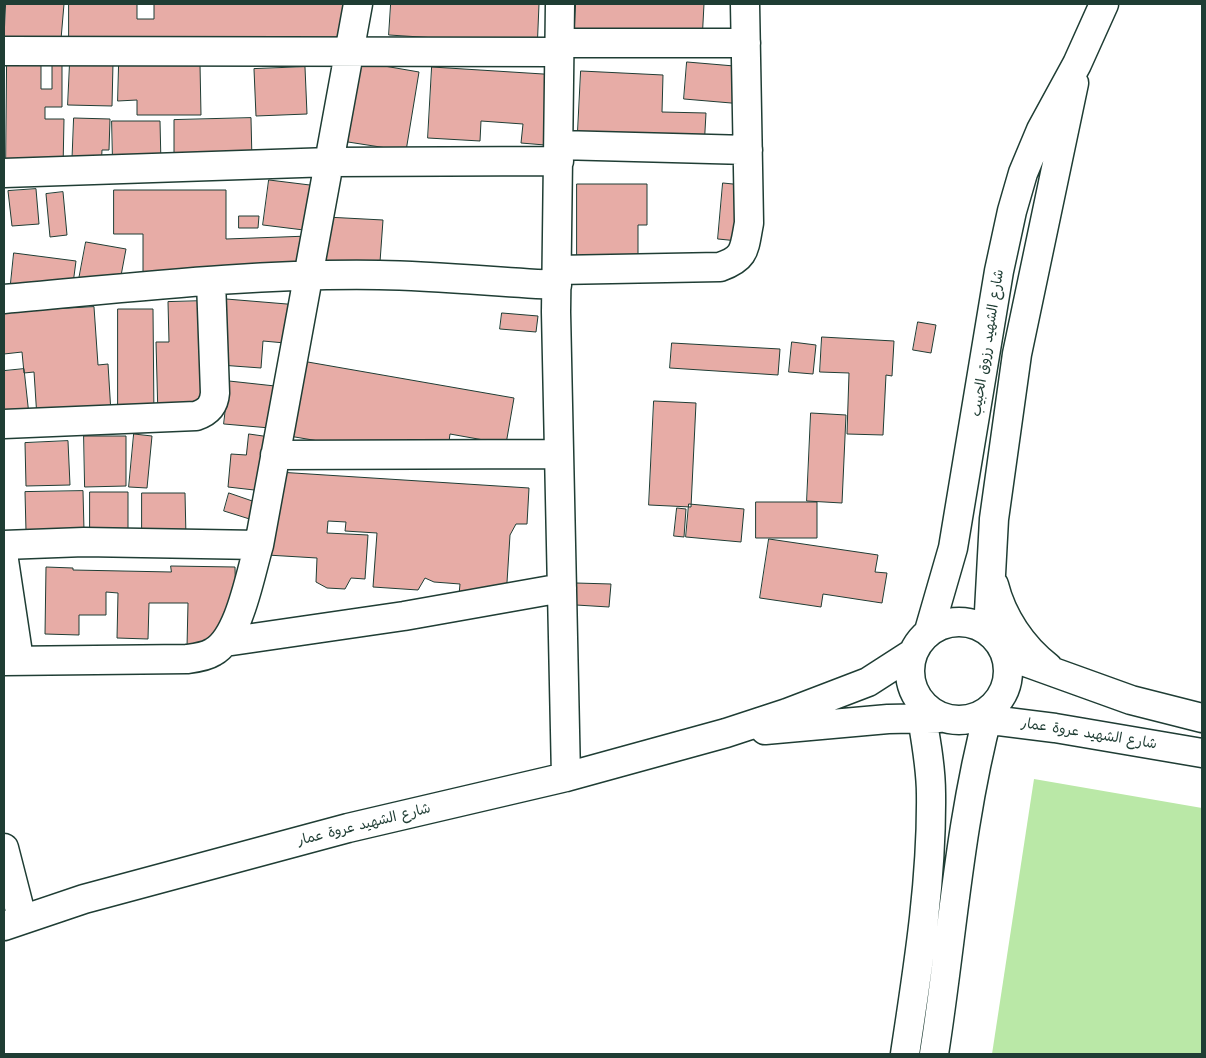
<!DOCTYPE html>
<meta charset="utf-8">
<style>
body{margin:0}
#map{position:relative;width:1206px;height:1058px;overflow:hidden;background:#fff;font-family:"Shantell Sans",sans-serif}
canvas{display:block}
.frame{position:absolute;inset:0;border:5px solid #1f3d34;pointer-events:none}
</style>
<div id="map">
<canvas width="1206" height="1058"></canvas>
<div class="frame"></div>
</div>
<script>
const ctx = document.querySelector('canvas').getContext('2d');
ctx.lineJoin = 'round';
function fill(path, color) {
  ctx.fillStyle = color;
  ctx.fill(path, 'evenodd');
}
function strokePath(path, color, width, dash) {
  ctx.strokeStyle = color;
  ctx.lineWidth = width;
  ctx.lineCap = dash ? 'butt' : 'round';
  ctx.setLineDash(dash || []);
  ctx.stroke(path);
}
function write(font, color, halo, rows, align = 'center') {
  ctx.font = font + ' "Shantell Sans","Playpen Sans Arabic",sans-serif';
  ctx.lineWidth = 4.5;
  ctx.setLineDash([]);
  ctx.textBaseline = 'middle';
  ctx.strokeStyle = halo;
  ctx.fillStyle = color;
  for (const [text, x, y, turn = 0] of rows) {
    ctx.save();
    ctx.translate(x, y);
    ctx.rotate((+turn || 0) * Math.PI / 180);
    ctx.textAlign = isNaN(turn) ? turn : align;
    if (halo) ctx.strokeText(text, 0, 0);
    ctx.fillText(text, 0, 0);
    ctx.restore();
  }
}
const green = new Path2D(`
 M1034 779 1202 808V1054H992Z`);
const building = new Path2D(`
 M6 4H64L60 51 4 46Z
 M69 4H137V19H154V4H357L356 49 69 45Z
 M391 4H539L537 52 436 47V38L389 35Z
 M576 4H704L702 42H574Z
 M7 61 41 62V89H52V63H62V107H45V119H64L63 169H6Z
 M70 62 113 63 112 106 68 105Z
 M361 62 419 72 406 151 348 142Z
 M687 62 746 67 743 104 684 99Z
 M119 64H200L201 115H137V100L118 101Z
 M305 67 307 114 256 116 254 69Z
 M432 67 559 75 545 145 521 143 523 124 481 121 480 141 428 138Z
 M581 71 663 75 662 112 706 113 704 149 577 150Z
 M74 118 110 119 109 150H102L101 170 72 169Z
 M251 118 252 161 174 163V120Z
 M112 121H160L161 164H113Z
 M269 180 318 186 312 231 263 225Z
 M723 183 743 185 738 241 718 239Z
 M577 184H647V225H638V256L577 260Z
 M36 189 39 224 12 226 8 191Z
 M114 190H226V239L309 236V277L143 281V234H114Z
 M63 192 67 235 50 237 46 194Z
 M239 216H259L258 228H239Z
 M326 217 383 220 379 276 323 273Z
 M86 242 126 249 120 281 76 295Z
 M14 253 76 261 71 299 10 292Z
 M226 299 299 305 296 344 263 341 261 368 220 365Z
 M204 301 206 416 158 417 156 342H169L168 302Z
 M94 307 98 365 108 364 111 413 37 418 34 372 24 373 22 352 4 354V312Z
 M118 309H153L154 420H118Z
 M502 313 538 316 536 332 500 329Z
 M918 322 936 325 931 353 913 350Z
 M822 337 894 341 892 376 886 375 883 435 847 434 849 373 820 372Z
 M792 342 816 345 813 374 789 372Z
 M672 343 780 349 778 375 670 368Z
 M302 361 514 398 506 444 450 434 448 449 407 456 289 436Z
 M24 369 29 415 4 418V371Z
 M229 381 275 386 270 428 224 424Z
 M654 401 696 403 691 507 649 505Z
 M811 413 846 415 842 503 807 501Z
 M134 434 152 436 147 488 129 487Z
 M249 434 270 437 263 491 228 487 231 454 246 455Z
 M84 436H126V486L85 487Z
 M68 441 70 485 26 486 25 443Z
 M278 472 529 488 527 524H516L510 535 506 598 459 595 460 584 434 582 425 578 418 590 373 587 377 533 345 531 346 522 328 521 327 533 368 535 365 579 351 578 345 589 327 588 316 582 317 558 267 555Z
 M83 491 84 530 26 531 25 492Z
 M90 492H128V531H90Z
 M142 493H185L186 537H142Z
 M229 493 261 504 256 521 224 511Z
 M756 502H817V538H756Z
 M689 504 744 509 741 542 686 537Z
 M677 508 686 509 684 537 674 536Z
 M769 539 878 555 875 572 887 573 882 603 823 594 821 607 760 598Z
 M171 566 235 567 237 648 187 647 188 603H149L148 639 117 638 118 593 106 592V615H79V635L45 634 46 567 73 568V570L171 572Z
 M576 583 611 584 609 607 576 605Z`);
const minor = new Path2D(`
 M560 4 556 312 566 777
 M559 43H746
 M4 51 559 52
 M559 145 748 150
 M4 173 331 162 559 161
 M557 270 720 267C746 258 744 249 749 223L745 4
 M4 299C128 288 254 273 379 275 438 276 497 282 557 285
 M4 424 196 416C208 412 214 406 215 393L211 281
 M275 455 559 454
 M4 545 84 542 259 545
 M4 560 19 660
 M994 585C1002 617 1022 647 1048 667
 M910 671a49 49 0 1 1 98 0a49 49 0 1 1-98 0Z
 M988 630 994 519 1017 354 1074 83
 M929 631 953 548 999 271 1012 211 1023 173 1041 130 1077 64 1104 4
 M225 642 404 616 562 588
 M1006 655 1131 700 1202 718
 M4 661 187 659C195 658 205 657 213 652 240 637 250 574 259 545L358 4
 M975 718 1055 728 1202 753
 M765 730 888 719 939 718
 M4 848 22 918
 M4 926 84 899 348 828 566 777 726 733 787 713 868 682 913 653
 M905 1054C918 968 932 881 931 794 931 763 924 731 919 700
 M934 1054C952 940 959 823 989 711`);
const streetNames = [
 ["شارع الشهيد رزوق الحبيب",988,343,-81],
 ["شارع الشهيد عروة عمار",1089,734,9],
 ["شارع الشهيد عروة عمار",364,825,-14]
];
fill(green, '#bae8a7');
fill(building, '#e7aca6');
strokePath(building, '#1f3d34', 1);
strokePath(minor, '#1f3d34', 31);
strokePath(minor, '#fff', 28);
write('14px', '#1f3d34', '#fff', streetNames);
</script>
